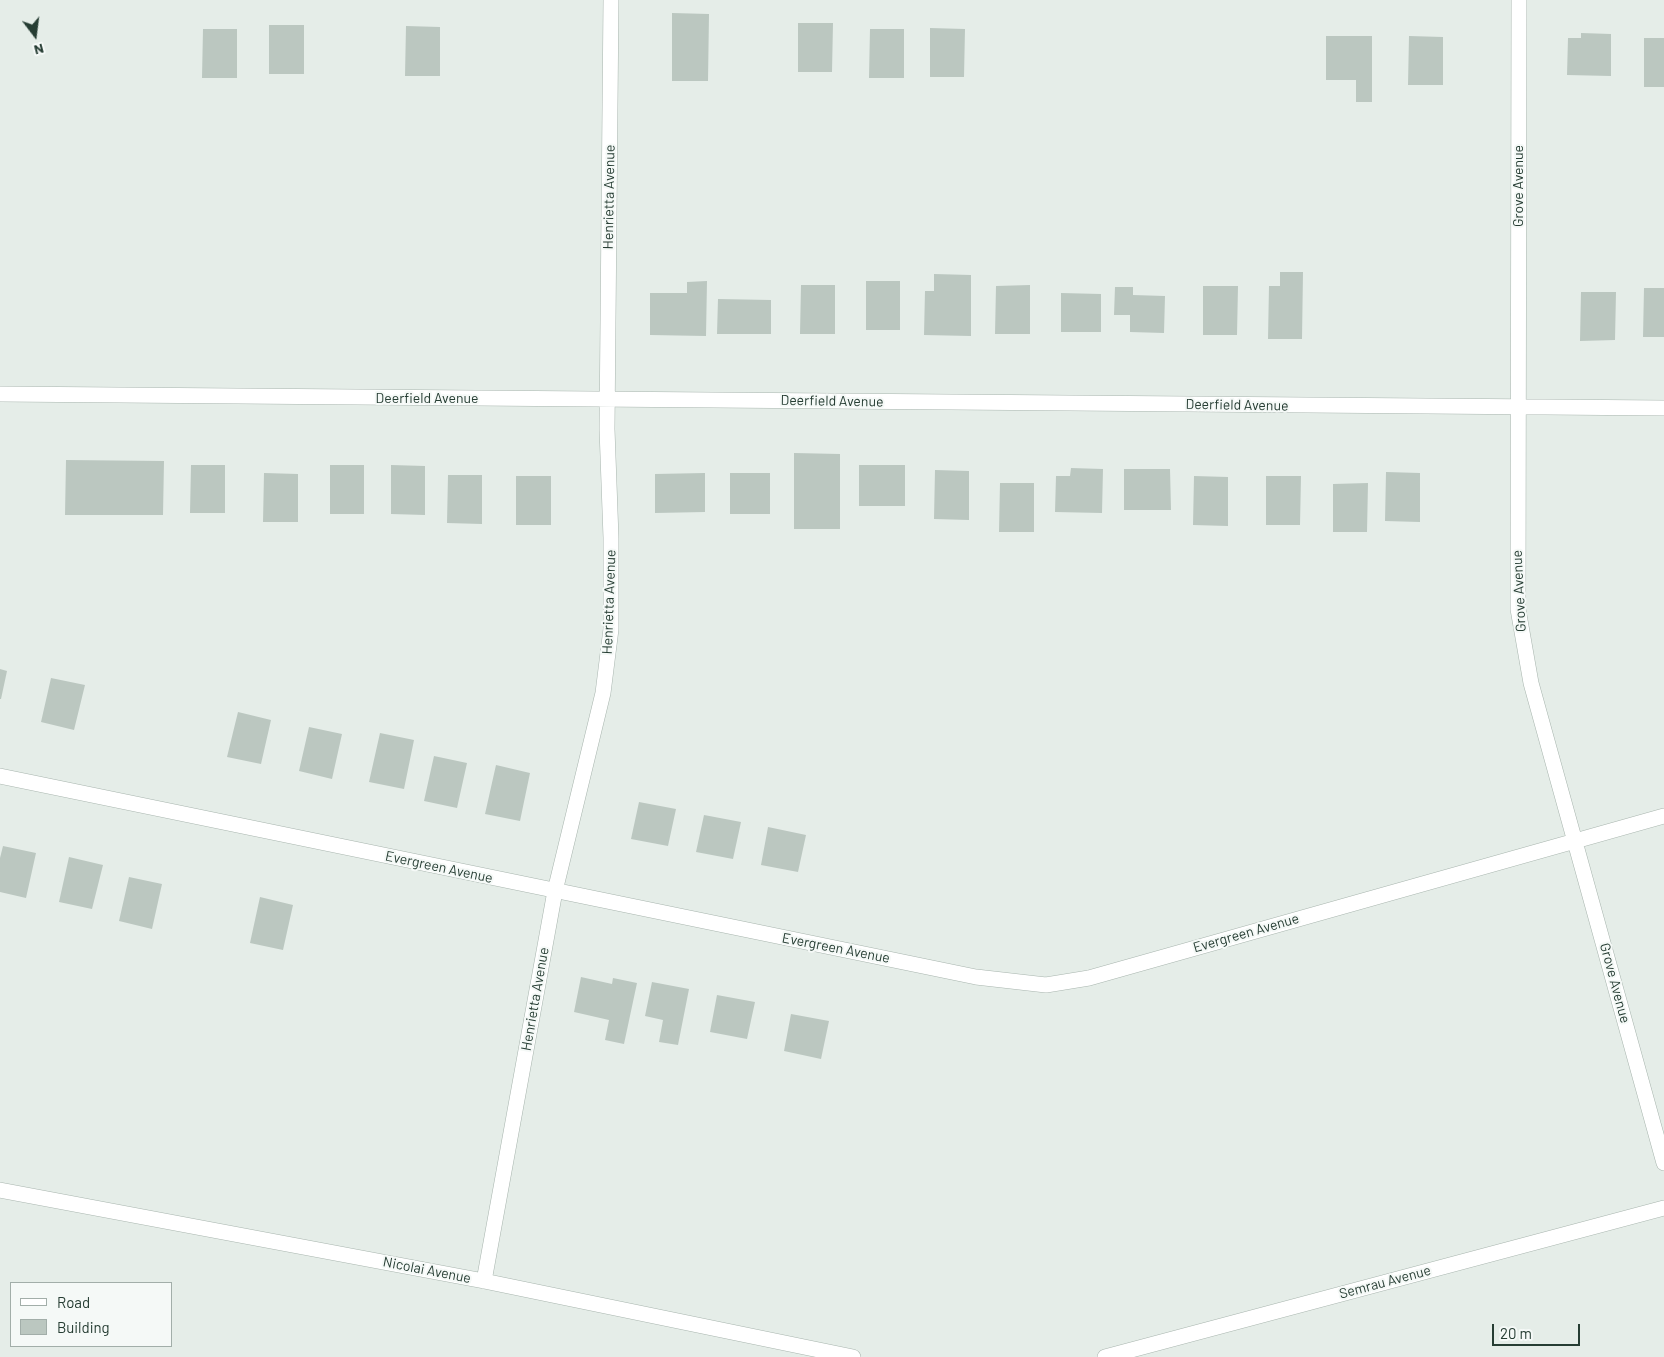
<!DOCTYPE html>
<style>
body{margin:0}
#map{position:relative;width:1664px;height:1357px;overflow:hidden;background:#e5ede8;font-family:Barlow,sans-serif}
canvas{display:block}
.legend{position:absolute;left:10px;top:1282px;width:162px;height:65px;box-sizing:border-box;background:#f5f9f7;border:1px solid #a2aea9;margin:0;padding:6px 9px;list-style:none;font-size:15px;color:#263d33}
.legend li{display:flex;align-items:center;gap:10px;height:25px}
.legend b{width:25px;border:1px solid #a2aea9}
.north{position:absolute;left:10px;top:10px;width:50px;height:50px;-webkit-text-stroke:4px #f5f9f7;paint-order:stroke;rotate:165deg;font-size:14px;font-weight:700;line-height:20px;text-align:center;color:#263d33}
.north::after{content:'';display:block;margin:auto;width:18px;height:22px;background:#263d33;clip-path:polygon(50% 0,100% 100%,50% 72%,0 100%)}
.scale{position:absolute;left:1492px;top:1324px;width:88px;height:22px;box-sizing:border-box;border:2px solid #263d33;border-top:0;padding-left:6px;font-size:15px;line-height:18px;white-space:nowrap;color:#263d33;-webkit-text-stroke:4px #f5f9f7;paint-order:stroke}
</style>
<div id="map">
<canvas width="1664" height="1357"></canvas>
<ul class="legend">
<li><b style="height:6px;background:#fff"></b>Road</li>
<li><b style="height:14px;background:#bbc7c0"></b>Building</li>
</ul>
<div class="north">N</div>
<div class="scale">20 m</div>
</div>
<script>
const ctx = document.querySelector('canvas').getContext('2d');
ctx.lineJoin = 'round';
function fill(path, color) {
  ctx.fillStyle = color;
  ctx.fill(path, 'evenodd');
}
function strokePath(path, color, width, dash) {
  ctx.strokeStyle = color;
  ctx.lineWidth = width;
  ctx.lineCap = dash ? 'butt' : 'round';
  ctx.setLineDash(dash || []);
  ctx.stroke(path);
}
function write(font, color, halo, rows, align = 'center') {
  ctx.font = font + ' Barlow,sans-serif';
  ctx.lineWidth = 4;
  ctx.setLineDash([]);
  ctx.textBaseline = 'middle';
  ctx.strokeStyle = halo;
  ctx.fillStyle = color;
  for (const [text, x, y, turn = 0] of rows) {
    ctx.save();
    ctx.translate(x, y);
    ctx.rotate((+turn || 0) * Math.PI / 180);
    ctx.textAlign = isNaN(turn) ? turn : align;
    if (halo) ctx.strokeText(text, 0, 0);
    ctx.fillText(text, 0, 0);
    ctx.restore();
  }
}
const building = new Path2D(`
 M672 13 709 14 708 81H672Z
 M798 23H833L832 72H798Z
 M269 25H304V74H269Z
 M406 26 440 27V76H405Z
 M930 28 965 29 964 77H930Z
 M203 29H237V78H202Z
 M870 29H904V78H869Z
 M1581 33 1611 34V76L1567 75 1568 38H1581Z
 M1326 36H1372V102H1356V80H1326Z
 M1409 36 1443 37V85H1408Z
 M1644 38H1664V87H1644Z
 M1280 272H1303L1302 339H1268L1269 286H1280Z
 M934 274 971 275V336L924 335 925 291H934Z
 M707 281 706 336 650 335V293H687V282Z
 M866 281H900V330H866Z
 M801 285H835V334H800Z
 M1030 285V334H995L996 286Z
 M1203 286H1238L1237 335H1203Z
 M1115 287H1133V295L1165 296 1164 333 1130 332V315H1114Z
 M1644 288H1664V337H1643Z
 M1581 292H1616L1615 340 1580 341Z
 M1061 293 1101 294V332H1061Z
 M718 299 771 300V334H717Z
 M794 453 840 454V529H794Z
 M66 460 164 461 163 515H65Z
 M191 465H225V513H190Z
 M330 465H364V514H330Z
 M391 465 425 466V515L391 514Z
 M859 465H905V506H859Z
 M1071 468 1103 469 1102 513 1055 512 1056 476H1070Z
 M1124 469H1170L1171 510H1124Z
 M935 470 969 471V520L934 519Z
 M1386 472 1420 473V522L1385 521Z
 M264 473 298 474V522H263Z
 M705 473V512L655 513V474Z
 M730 473H770V514H730Z
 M448 475H482V524L447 523Z
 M516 476H551V525H516Z
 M1194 476 1228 477V526L1193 525Z
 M1266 476H1301L1300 525H1266Z
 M1000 483H1034V532H999Z
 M1368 483 1367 532H1333V484Z
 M0 669 7 671 1 699H0Z
 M51 678 85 685 74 730 41 722Z
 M238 712 271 720 261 764 227 757Z
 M309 727 342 734 332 779 299 771Z
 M380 733 414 740 404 789 369 782Z
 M434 756 467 763 457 808 424 801Z
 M496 765 530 773 520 821 485 814Z
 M639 802 676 809 668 846 631 839Z
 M704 815 741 822 733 859 696 852Z
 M768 827 806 835 798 872 761 865Z
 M3 846 36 853 26 898 0 892V858Z
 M69 857 103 865 92 909 59 902Z
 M129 877 162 884 152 929 119 921Z
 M260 897 293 905 283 950 250 943Z
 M581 977 612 984 613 978 637 983 624 1044 605 1040 609 1020 574 1012Z
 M652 982 689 989 678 1045 659 1042 663 1020 645 1016Z
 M717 995 755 1002 747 1039 710 1032Z
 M791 1014 829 1021 821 1059 784 1051Z`);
const minor = new Path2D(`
 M1519 0 1518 609 1531 683 1664 1163
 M0 394 1664 408
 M0 776 976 977 1046 985 1089 978 1664 816
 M0 1190 484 1281 853 1357
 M484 1281 555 891 603 693 611 629V538L607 429 611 0
 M1105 1357 1664 1208`);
const streetNames = [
 ["Grove Avenue",1518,186,-90],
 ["Henrietta Avenue",609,197,-89],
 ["Deerfield Avenue",427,398],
 ["Deerfield Avenue",832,401,1],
 ["Deerfield Avenue",1237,405,1],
 ["Grove Avenue",1519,591,-93],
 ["Henrietta Avenue",609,602,-88],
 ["Evergreen Avenue",439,867,12],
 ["Evergreen Avenue",1246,933,-16],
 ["Evergreen Avenue",836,948,11],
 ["Grove Avenue",1615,983,75],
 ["Henrietta Avenue",535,999,-80],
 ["Nicolai Avenue",427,1270,11],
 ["Semrau Avenue",1385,1282,-15]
];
fill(building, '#bbc7c0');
strokePath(minor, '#a8b5ae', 16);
strokePath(minor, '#fff', 15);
write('14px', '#263d33', '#f5f9f7', streetNames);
</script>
